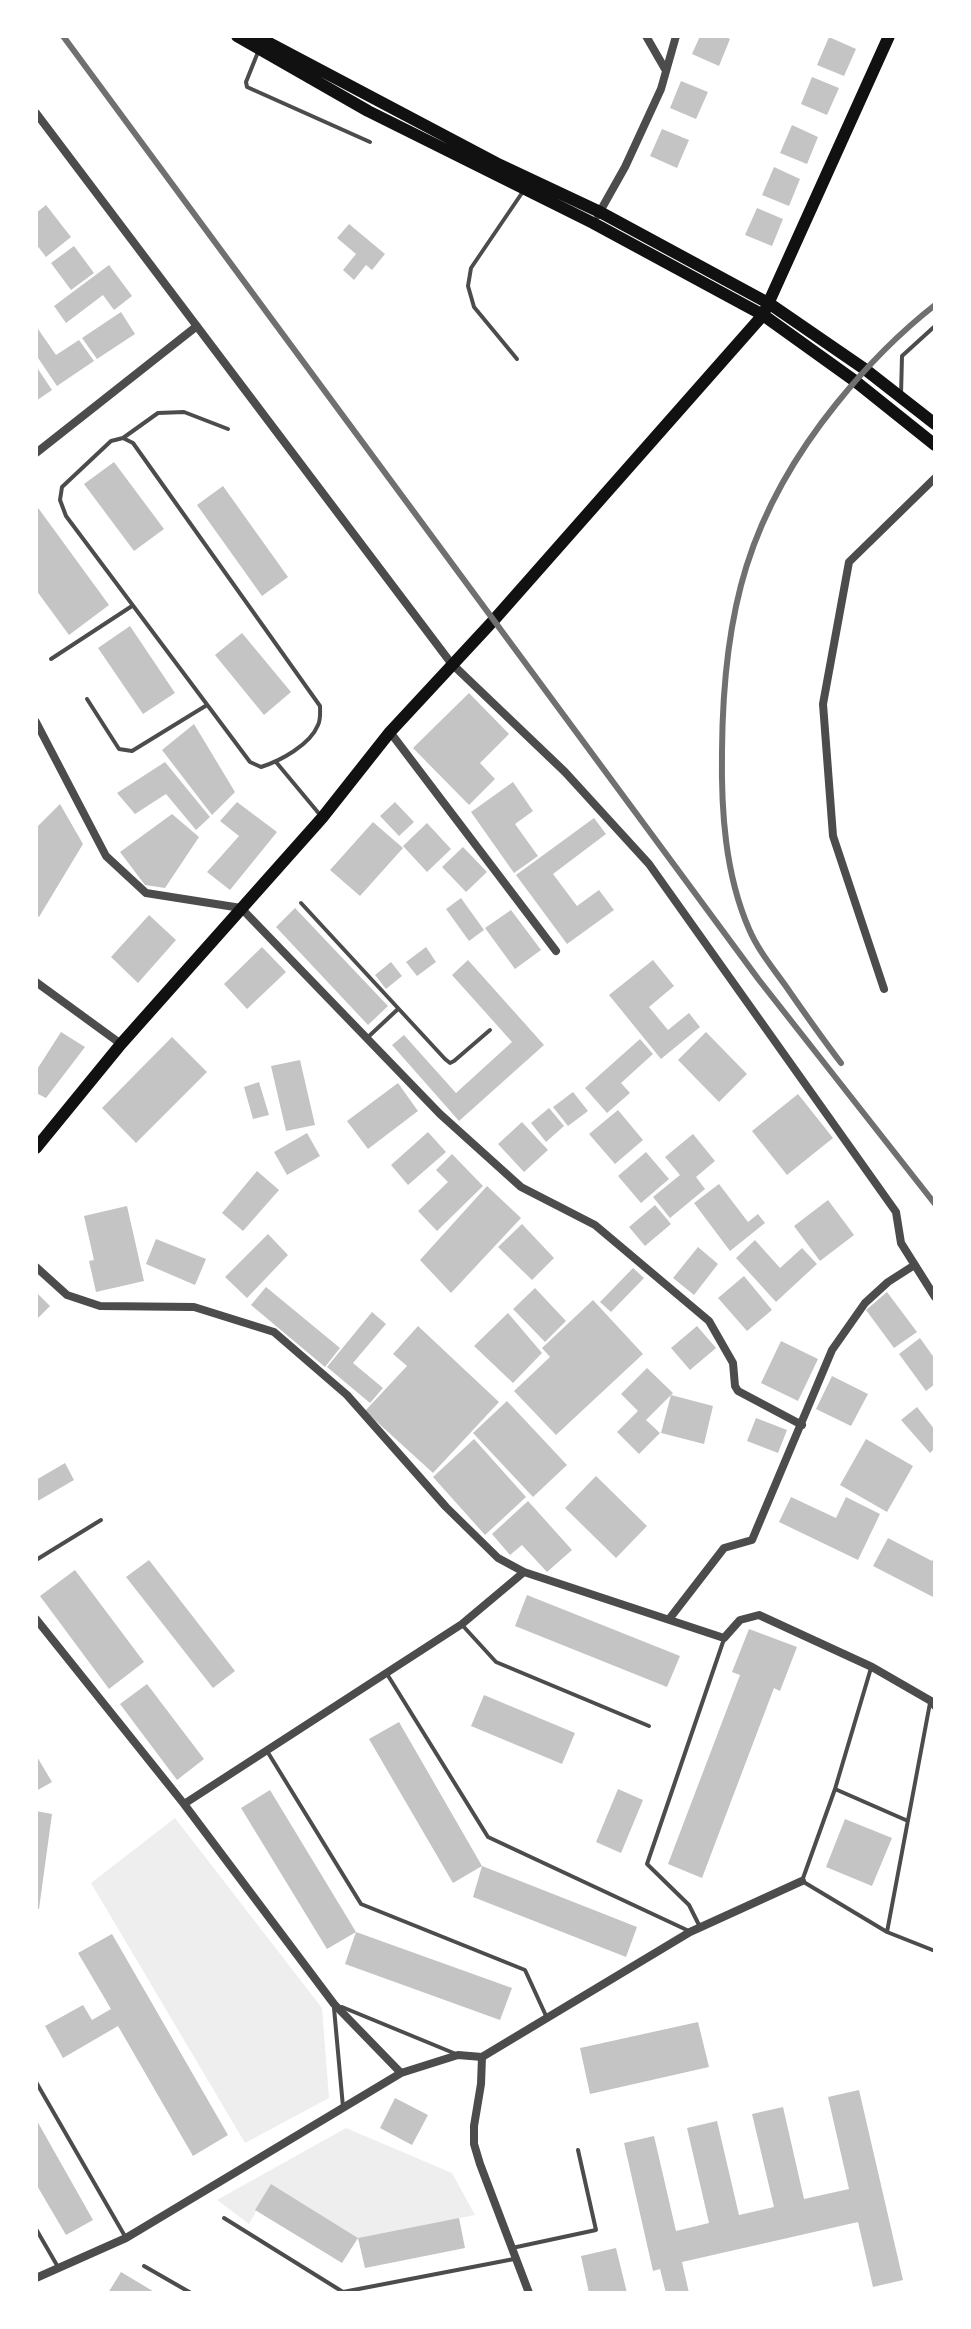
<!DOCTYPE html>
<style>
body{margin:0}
#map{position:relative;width:971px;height:2329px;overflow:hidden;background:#fff;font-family:"IBM Plex Sans",sans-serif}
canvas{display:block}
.frame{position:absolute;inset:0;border:38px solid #fff;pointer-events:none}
</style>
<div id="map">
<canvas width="971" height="2329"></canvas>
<div class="frame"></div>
</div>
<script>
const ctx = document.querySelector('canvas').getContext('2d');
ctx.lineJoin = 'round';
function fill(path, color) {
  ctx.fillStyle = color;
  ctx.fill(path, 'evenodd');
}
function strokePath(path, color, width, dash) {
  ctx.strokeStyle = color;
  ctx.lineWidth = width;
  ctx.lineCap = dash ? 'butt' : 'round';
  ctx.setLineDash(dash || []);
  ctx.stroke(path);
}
const green = new Path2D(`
 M175 1818 322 2008 329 2098 245 2143 91 1883Z
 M346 2128 452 2173 475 2215 358 2238 271 2184 249 2224 217 2200Z`);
const building = new Path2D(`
 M700 36H724L730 39 719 66 692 54Z
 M829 37 856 49 844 76 817 65Z
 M812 77 839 88 827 115 801 104Z
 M681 81 708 92 696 119 670 108Z
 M792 125 818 137 807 164 780 153Z
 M662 129 689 140 677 168 650 156Z
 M774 167 800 179 789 206 762 195Z
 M46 205 71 237 46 257 36 244V213Z
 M757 208 783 219 772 246 745 235Z
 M349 224 385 254 372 270 366 265 354 280 343 270 356 254 337 238Z
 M74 246 94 273 71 290 51 263Z
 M109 265 132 296 114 310 103 295 66 323 54 306Z
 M121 312 135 334 97 359 82 338Z
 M36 326 56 355 79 340 94 361 57 386 36 355Z
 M36 366 52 390 36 401Z
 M114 462 164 529 134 551 84 484Z
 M223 486 288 577 262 596 197 505Z
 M36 505 109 605 69 635 36 590Z
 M130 626 175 693 143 714 98 648Z
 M242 633 291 692 264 715 215 655Z
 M469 693 509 734 480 763 495 779 469 805 413 748Z
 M194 724 235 792 212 815 162 750Z
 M165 762 210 817 196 830 166 794 135 814 117 793Z
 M513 782 533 811 515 824 538 856 514 873 471 812Z
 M237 802 277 832 230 890 207 872 239 836 220 821Z
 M395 802 414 822 399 836 380 816Z
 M60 804 83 844 39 917 36 915V828Z
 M172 814 199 837 165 888 145 885 120 852Z
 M594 818 606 834 553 874 577 906 599 890 614 910 567 944 516 875Z
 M373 822 403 848 360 896 330 870Z
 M427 823 451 849 427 872 403 846Z
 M463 847 487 872 466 892 442 867Z
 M461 898 484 930 469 941 446 909Z
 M295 908 388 1006 368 1025 276 927Z
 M511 910 541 950 515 969 485 928Z
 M149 915 176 940 138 983 111 957Z
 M262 947 286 972 247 1009 224 984Z
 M426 947 436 962 417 976 406 962Z
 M468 960 544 1045 459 1121 392 1045 404 1035 456 1093 512 1042 452 975Z
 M653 960 674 986 649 1007 668 1030 689 1013 700 1027 661 1059 609 995Z
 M391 962 402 976 386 989 375 975Z
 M61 1032 85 1047 46 1098 36 1093V1071Z
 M706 1032 747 1074 719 1102 678 1060Z
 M172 1037 207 1072 136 1143 102 1108Z
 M640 1039 653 1054 621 1083 630 1093 607 1113 585 1088Z
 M300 1060 315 1125 286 1131 271 1066Z
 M259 1082 269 1115 253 1119 244 1087Z
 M398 1083 418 1111 368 1149 347 1121Z
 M573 1092 588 1111 568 1126 553 1107Z
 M798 1094 833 1138 787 1175 752 1131Z
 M549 1108 564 1126 546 1142 531 1123Z
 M618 1110 643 1140 615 1164 589 1134Z
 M522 1122 548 1150 524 1172 498 1144Z
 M428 1132 446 1152 408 1185 391 1165Z
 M307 1133 320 1156 287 1175 274 1152Z
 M693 1134 715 1161 696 1177 705 1189 670 1218 653 1197 680 1175 665 1157Z
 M646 1152 669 1179 641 1203 618 1176Z
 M452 1154 483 1186 437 1231 418 1211 448 1182 436 1170Z
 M257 1171 279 1190 243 1231 222 1213Z
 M719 1184 748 1222 758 1214 765 1223 730 1251 694 1203Z
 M487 1186 521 1218 451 1293 420 1260Z
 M828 1200 854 1235 820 1261 794 1226Z
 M655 1205 671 1224 645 1246 629 1227Z
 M127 1206 144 1281 96 1292 89 1261 94 1260 84 1216Z
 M522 1224 554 1258 532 1280 498 1247Z
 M268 1234 288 1255 247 1298 225 1277Z
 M156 1239 206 1259 195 1285 146 1264Z
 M755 1240 780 1268 802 1248 817 1264 776 1302 736 1258Z
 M698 1247 718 1264 694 1295 673 1278Z
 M633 1268 644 1278 611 1312 600 1302Z
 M744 1276 772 1310 747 1331 718 1298Z
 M266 1287 340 1348 325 1367 251 1305Z
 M535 1288 566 1321 545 1342 513 1309Z
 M36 1292 50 1306 36 1320Z
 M887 1292 917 1332 894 1348 866 1310Z
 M593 1300 643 1354 556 1435 514 1391 550 1357 542 1348Z
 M372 1312 386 1324 353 1363 383 1388 370 1403 327 1367Z
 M508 1313 542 1353 513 1383 474 1346Z
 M418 1326 499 1402 433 1473 365 1411 407 1366 393 1354Z
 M697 1326 716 1348 690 1370 671 1348Z
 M920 1338 935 1359V1384L926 1391 899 1354Z
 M781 1341 818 1359 798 1401 761 1383Z
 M647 1368 673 1393 671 1395 713 1406 704 1444 661 1433 671 1395 646 1420 660 1433 639 1454 617 1432 638 1411 621 1394Z
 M832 1376 868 1394 851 1426 816 1409Z
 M507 1401 567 1465 533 1497 473 1433Z
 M917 1407 935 1430V1448L930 1453 901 1420Z
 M756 1418 787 1430 778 1453 747 1441Z
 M474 1439 526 1497 485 1535 433 1477Z
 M866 1439 913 1466 887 1512 840 1485Z
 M65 1463 74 1480 36 1502V1480Z
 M596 1476 647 1526 616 1558 565 1508Z
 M791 1497 836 1518 846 1497 880 1514 858 1560 779 1522Z
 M528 1501 572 1550 547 1572 522 1545 510 1555 492 1534Z
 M888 1538 932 1561 935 1555V1598L873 1566Z
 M149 1560 235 1671 213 1688 126 1577Z
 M75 1570 144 1662 109 1689 40 1596Z
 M527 1595 680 1656 667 1687 515 1626Z
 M749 1629 797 1647 780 1691 774 1688 702 1878 668 1864 740 1675 732 1672Z
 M147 1684 204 1759 177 1780 120 1704Z
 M484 1695 575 1733 562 1764 471 1726Z
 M399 1722 482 1866 637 1927 626 1957 473 1897 482 1866 453 1883 369 1739Z
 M36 1755 52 1782 36 1791Z
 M618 1789 643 1800 621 1853 596 1842Z
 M270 1790 356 1932 327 1949 241 1808Z
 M36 1811 52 1814 39 1909 36 1908Z
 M845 1819 892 1838 872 1886 826 1867Z
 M356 1932 512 1988 500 2020 345 1964Z
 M112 1934 228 2135 193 2156 118 2026 63 2058 45 2026 83 2005 92 2020 111 2009 78 1953Z
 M698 2022 709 2067 590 2094 580 2048Z
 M859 2090 903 2280 873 2287 858 2222 682 2262 689 2293H666L660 2269 653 2271 624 2143 654 2136 676 2231 709 2223 687 2128 717 2121 739 2215 774 2207 752 2114 783 2107 804 2199 849 2189 828 2097Z
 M395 2098 428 2115 412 2145 380 2128Z
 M36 2119 93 2220 66 2235 36 2184Z
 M271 2184 358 2238 342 2263 255 2210Z
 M459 2218 465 2248 365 2268 358 2238Z
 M616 2248 627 2293H589L581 2256Z
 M121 2272 156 2293H108Z`);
const service = new Path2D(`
 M258 52 246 82 247 87 370 142
 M517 359 474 307 468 286 471 268 524 190
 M901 395 902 356 935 326
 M123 438 133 443 320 706C320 712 321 719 318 725 310 745 280 761 261 767L250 762 66 516 60 500 62 487 111 441Z
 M123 438 158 413 184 412 228 429
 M51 659 132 606
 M87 699 119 749 132 751 207 705
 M276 762 321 816
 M301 903 445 1059 450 1063 454 1061 490 1030
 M367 1038 398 1009
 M36 1560 101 1520
 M463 1626 496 1662 649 1726
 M387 1674 488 1837 689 1931
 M267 1751 361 1904 525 1970 547 2018
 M835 1789 871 1668
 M908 1821 835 1789 802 1881 887 1932 935 1951
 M699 1925 689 1905 647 1864 724 1639
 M887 1932 930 1703
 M342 2007 456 2054
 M334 2008 343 2107
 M36 2082 126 2238
 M224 2218 343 2292 514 2259
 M36 2229 58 2267
 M512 2248 596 2230 578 2150
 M144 2266 191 2293`);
const minor = new Path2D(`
 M646 36 665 69
 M36 113 451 663 565 772 649 864 896 1212 901 1243 935 1297
 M598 215 625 167 661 89 676 36
 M36 453 197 326
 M36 722 106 856 146 893 241 908 440 1114 521 1187 595 1225 709 1321 733 1363 735 1386 738 1391 802 1425
 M390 732 556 951
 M36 982 121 1044
 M884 989 833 836 823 704 849 562 935 478
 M36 1267 67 1295 100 1306 194 1307 274 1332 347 1395 446 1507 498 1558 524 1572 724 1638 740 1620 759 1615 872 1667 931 1701 935 1706
 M670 1618 724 1548 752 1540 832 1350 865 1303 888 1282 913 1266
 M36 1619 184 1804 334 2004 401 2073 458 2055 482 2057 690 1932 802 1881
 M184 1804 462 1624 524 1572
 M482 2057 481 2084 474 2126V2144L480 2164 529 2293
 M36 2278 126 2238 401 2073`);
const secondary = new Path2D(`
 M237 36 368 111 593 223 763 315 855 381 935 445
 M256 36 500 165 600 212 770 304 866 370 935 424
 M36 1148 121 1044 322 818 390 732 493 621 763 315 889 36`);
const rail = new Path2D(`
 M63 36 759 980 935 1204
 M841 1063C822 1038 803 1011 785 985 772 967 758 950 749 929 725 874 721 810 722 751 723 612 748 513 837 403 866 367 898 334 935 305`);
fill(green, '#eee');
fill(building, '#c4c4c4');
strokePath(service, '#4c4c4c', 4);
strokePath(minor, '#4c4c4c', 8);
strokePath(secondary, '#111', 12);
strokePath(rail, '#707070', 6);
</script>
